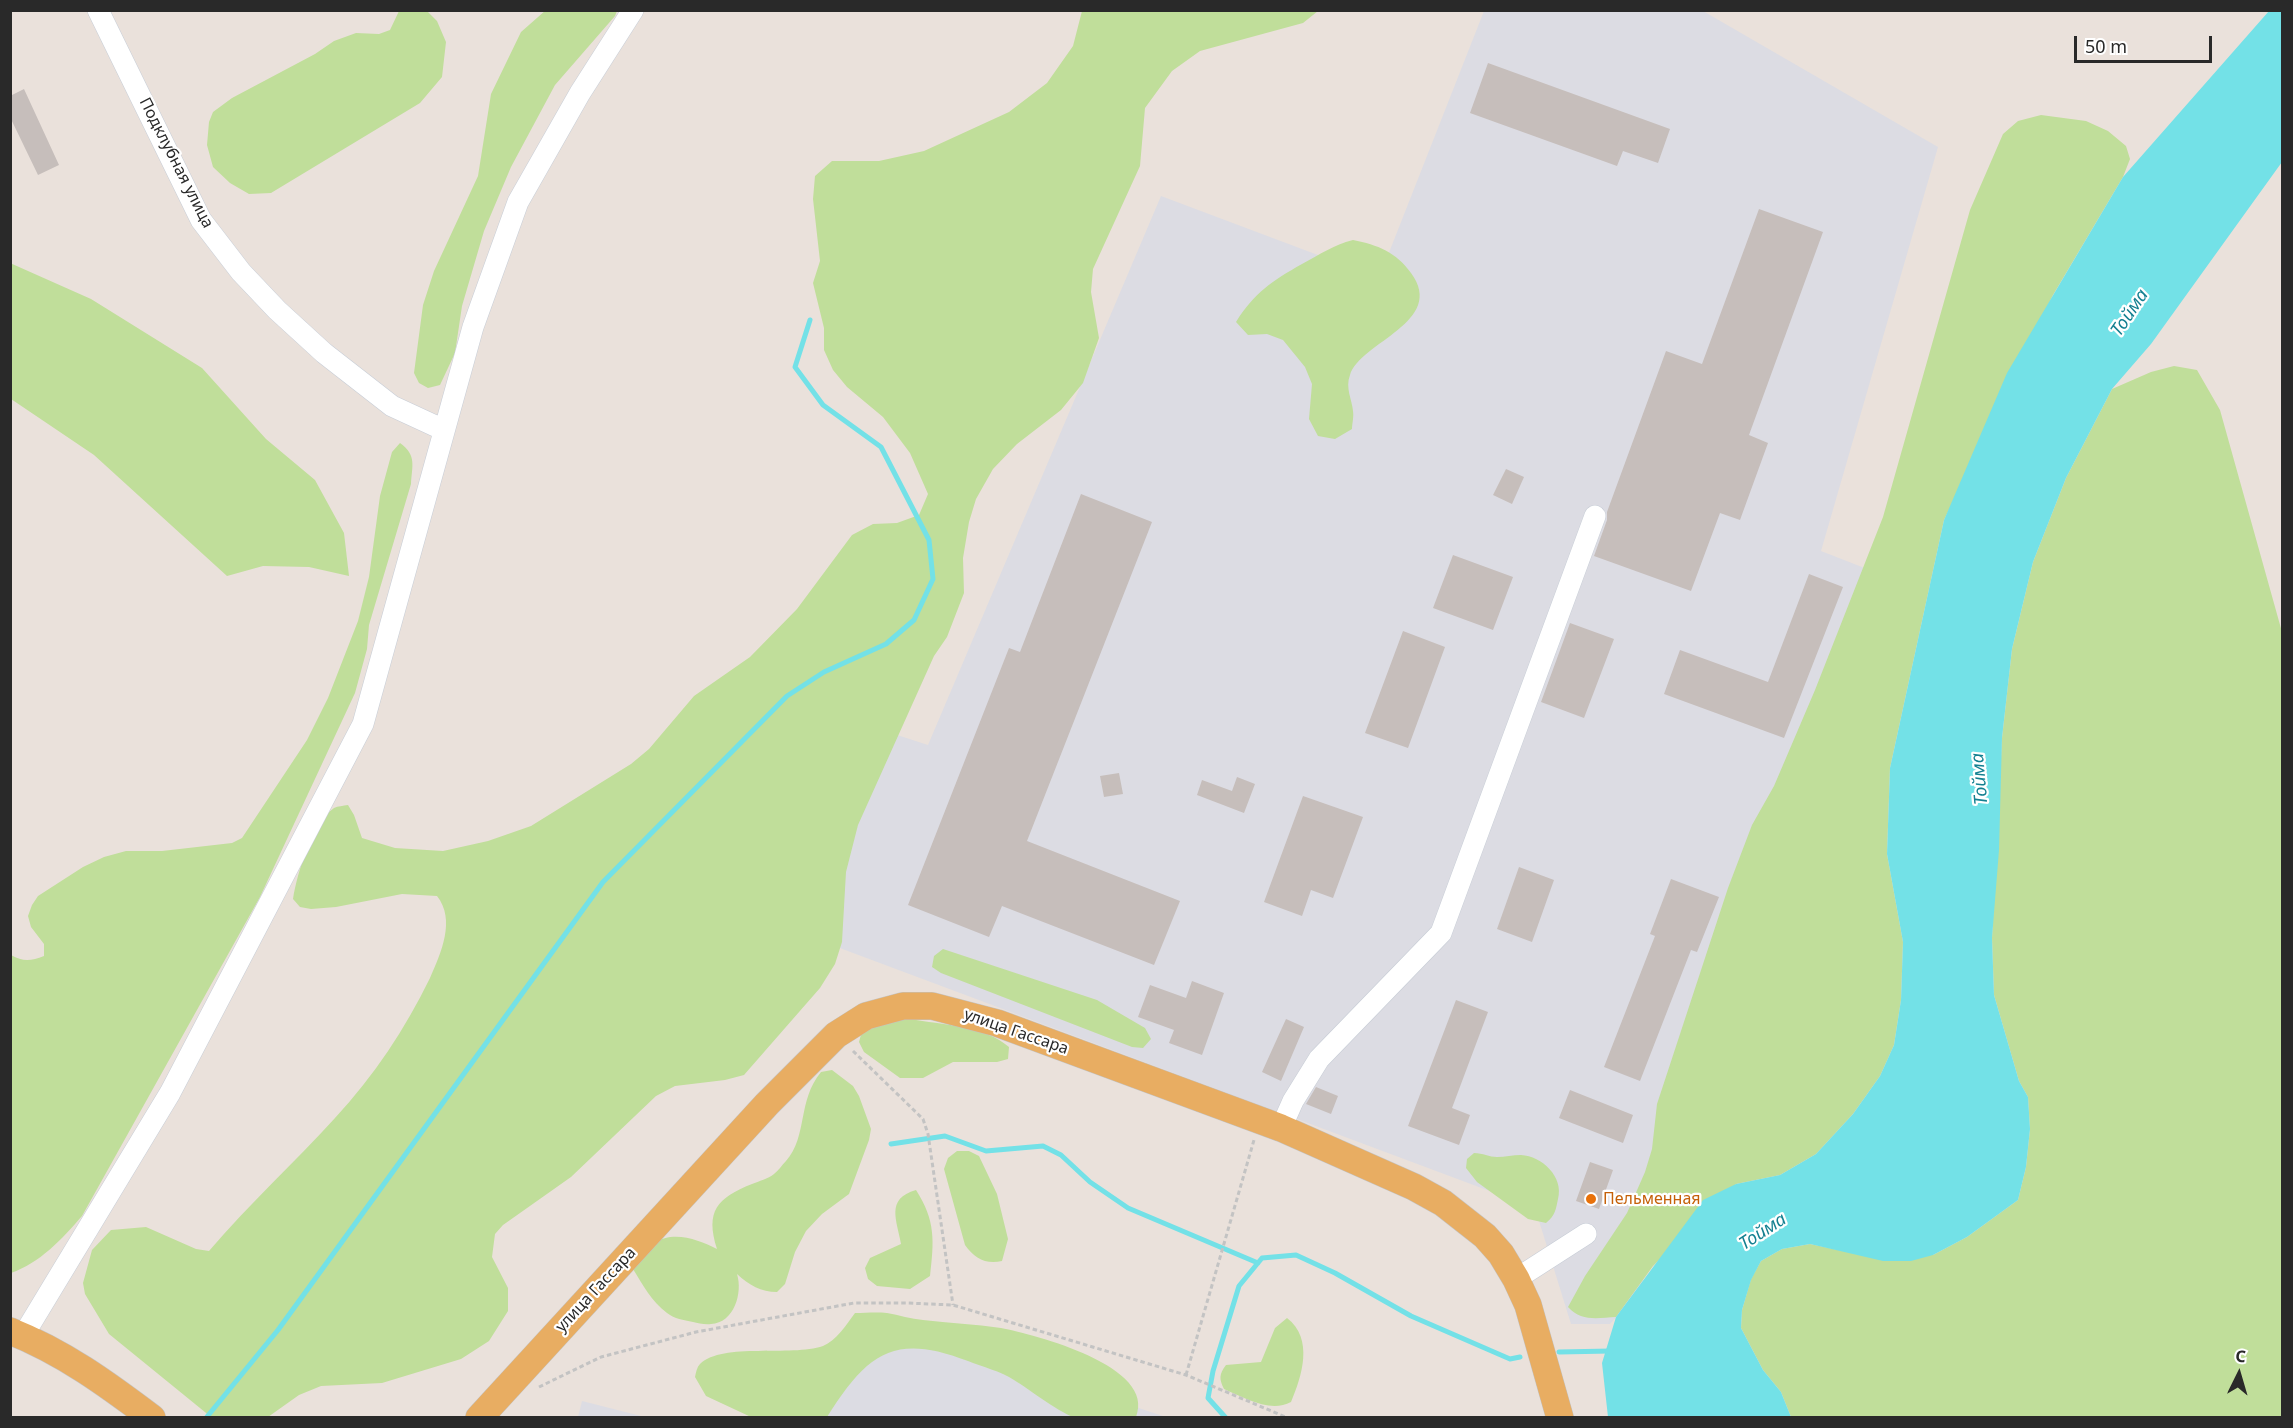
<!DOCTYPE html>
<meta charset="utf-8">
<style>
body{margin:0}
#map{position:relative;width:2293px;height:1428px;overflow:hidden;background:#eae1db;font-family:"Noto Sans",sans-serif}
canvas{display:block}
.frame{position:absolute;inset:0;border:12px solid #292929;pointer-events:none}
.north{position:absolute;left:2209px;top:1344px;width:60px;height:60px;-webkit-text-stroke:4px #fff;paint-order:stroke;rotate:5deg;font-size:16px;font-weight:700;line-height:24px;text-align:center;color:#292929}
.north::after{content:'';display:block;margin:auto;width:21px;height:27px;background:#292929;clip-path:polygon(50% 0,100% 100%,50% 72%,0 100%)}
.scale{position:absolute;left:2074px;top:36px;width:138px;height:27px;box-sizing:border-box;border:3px solid #292929;border-top:0;padding-left:8px;font-size:18px;line-height:21px;white-space:nowrap;color:#292929;-webkit-text-stroke:4px #fff;paint-order:stroke}
</style>
<div id="map">
<canvas width="2293" height="1428"></canvas>
<div class="frame"></div>
<div class="north">С</div>
<div class="scale">50 m</div>
</div>
<script>
const ctx = document.querySelector('canvas').getContext('2d');
ctx.lineJoin = 'round';
function fill(path, color) {
  ctx.fillStyle = color;
  ctx.fill(path, 'evenodd');
}
function strokePath(path, color, width, dash) {
  ctx.strokeStyle = color;
  ctx.lineWidth = width;
  ctx.lineCap = dash ? 'butt' : 'round';
  ctx.setLineDash(dash || []);
  ctx.stroke(path);
}
function write(font, color, halo, rows, align = 'center') {
  ctx.font = font + ' "Noto Sans",sans-serif';
  ctx.lineWidth = 4.5;
  ctx.setLineDash([]);
  ctx.textBaseline = 'middle';
  ctx.strokeStyle = halo;
  ctx.fillStyle = color;
  for (const [text, x, y, turn = 0] of rows) {
    ctx.save();
    ctx.translate(x, y);
    ctx.rotate((+turn || 0) * Math.PI / 180);
    ctx.textAlign = isNaN(turn) ? turn : align;
    if (halo) ctx.strokeText(text, 0, 0);
    ctx.fillText(text, 0, 0);
    ctx.restore();
  }
}
const industrial = new Path2D(`
 M1484 11H1703L1938 147 1821 551 1885 576 1639 1293 1610 1324H1571L1535 1208 805 935 891 733 928 745 1161 196 1379 278Z
 M888 1326 1166 1417 794 1418Z
 M582 1401 645 1417H578Z`);
const green = new Path2D(`
 M546 10 617 11 615 16 555 85 511 167 484 231 462 306 455 353 440 385 428 388 419 383 414 373 423 305 434 271 478 176 491 94 521 32Z
 M399 11 428 12 437 21 446 42 442 77 420 103 271 193 249 194 230 183 213 167 207 145 209 122 213 112 232 98 315 54 334 41 356 33 379 34 390 30Z
 M1082 11H1318L1303 23 1200 51 1172 71 1145 108 1140 166 1093 269 1091 292 1099 338 1083 383 1061 410 1017 444 993 469 976 499 969 522 963 558 964 593 947 637 934 656 858 825 846 872 842 942 835 964 820 988 744 1075 725 1080 675 1086 656 1096 571 1177 503 1225 495 1234 492 1257 508 1288V1311L489 1341 461 1359 382 1383 321 1386 299 1395 268 1417H211L109 1334 85 1294 83 1283 92 1250 111 1230 146 1227 196 1249 209 1251C249 1204 294 1163 335 1118 374 1076 405 1029 430 978 441 953 456 920 437 896L402 894 336 907 311 909 300 907 293 899C297 874 312 823 334 808 338 806 343 806 348 805L354 815 362 838 395 848 443 851 488 841 531 826 631 764 649 749 694 696 750 657 797 609 852 535 873 524 897 523 919 515 928 494 910 453 883 417 847 387 833 370 824 350V328L813 283 820 261 813 199 815 176 832 161H879L924 151 1009 112 1047 83 1073 46Z
 M2041 115 2086 121 2108 131 2126 146 2130 159 2123 177 2053 295 1944 520 1890 768 1887 854 1903 942 1901 1000 1894 1045 1880 1076 1853 1114 1816 1154 1780 1175 1736 1184 1653 1266 1616 1317C1598 1318 1581 1322 1568 1307L1585 1276 1627 1213 1645 1172 1652 1149 1657 1104 1728 888 1752 825 1774 786 1815 690 1883 517 1970 210 2003 134 2018 121Z
 M1353 240C1378 245 1396 252 1411 273 1447 322 1360 342 1350 375 1345 388 1352 399 1353 411 1354 417 1352 424 1352 429L1335 439 1318 436 1309 419 1312 384 1305 367 1283 340 1267 334 1248 335 1236 322C1255 292 1272 281 1302 264 1321 254 1333 245 1353 240Z
 M10 263 91 299 202 368 266 439 315 480 344 533 349 576 309 567 263 566 227 576 94 455 11 399Z
 M2174 366 2197 370 2220 410 2282 632V1417H1791L1781 1392 1763 1370 1741 1328 1742 1310 1751 1279 1761 1261 1782 1249 1810 1244 1843 1251 1933 1255 1967 1237 2018 1200 2026 1167 2030 1129 2028 1097 2019 1081 1994 995 1992 938 2002 738 2012 649 2033 562 2066 478 2112 389 2151 372Z
 M400 443C417 455 412 466 411 484L369 625 367 649 355 693 260 897 82 1216C62 1239 40 1263 11 1273V955C23 962 31 961 44 956V944L31 927 28 916 32 905 38 896 83 867 104 857 126 851H162L232 843 242 838 307 740 328 698 358 621 369 577 380 496 392 452Z
 M943 949 1097 1000 1145 1028 1151 1039 1143 1048 1132 1047 941 973 932 967 934 956Z
 M910 1019C942 1025 984 1025 1009 1047L1008 1059 997 1062H953L923 1078H900L864 1052 859 1042 862 1031 894 1020Z
 M832 1070 853 1086 859 1096 871 1129 869 1140 849 1194 822 1214 806 1231 795 1252 785 1284 777 1292C761 1292 749 1285 737 1274 743 1293 734 1323 711 1324 705 1325 698 1323 693 1322 683 1320 675 1319 667 1313 651 1301 643 1285 633 1269 639 1261 646 1248 654 1243 674 1230 699 1240 717 1249 705 1211 717 1198 752 1184 759 1181 768 1179 774 1174 778 1171 782 1165 786 1161 808 1136 797 1101 821 1072Z
 M957 1151H969L979 1156 997 1194 1008 1239 1002 1261C986 1265 974 1258 965 1245L944 1169 948 1158Z
 M1474 1153C1483 1153 1489 1157 1497 1157 1505 1157 1513 1155 1521 1155 1542 1156 1564 1177 1558 1199 1556 1209 1555 1216 1546 1223L1528 1219 1477 1182 1466 1168 1467 1159Z
 M916 1190C936 1221 934 1242 930 1276L910 1289 877 1286 868 1279 865 1268 870 1258 901 1244C897 1220 885 1199 916 1190Z
 M855 1313C865 1313 876 1312 887 1313 899 1315 911 1319 923 1320 949 1323 975 1324 1001 1328 1036 1335 1157 1366 1136 1417 1118 1418 1096 1421 1077 1418 1062 1415 1029 1389 1014 1380 1000 1371 983 1367 968 1361 893 1332 867 1354 827 1417H751L706 1396 695 1377C696 1372 697 1367 700 1364 723 1342 791 1357 823 1346 836 1341 847 1324 855 1313Z
 M1287 1318C1314 1339 1302 1376 1291 1402 1270 1413 1245 1398 1224 1389 1219 1379 1219 1374 1226 1365L1261 1362 1275 1328Z`);
const water = new Path2D(`
 M2269 11H2282V162L2151 344 2112 389 2066 478 2033 562 2012 649 2002 738 1999 850 1992 938 1994 995 2019 1081 2028 1097 2030 1129 2026 1167 2018 1200 1967 1237 1933 1255 1911 1261H1883L1810 1244 1782 1249 1761 1261 1751 1280 1742 1310 1741 1328 1763 1370 1781 1392 1791 1417H1608L1602 1363 1616 1317 1703 1200 1736 1184 1780 1175 1816 1154 1853 1114 1880 1076 1894 1045 1901 1000 1903 942 1887 854 1890 768 1944 520 2007 373 2123 177Z`);
const stream = new Path2D(`
 M891 1144 945 1136 986 1151 1043 1146 1061 1155 1090 1182 1128 1208 1258 1263
 M1559 1352 1611 1351
 M206 1418 278 1330 603 882 787 696 824 672 886 644 914 620 933 579 929 540 881 447 823 405 795 367 810 320
 M1226 1418 1208 1398 1213 1371 1239 1286 1262 1258 1296 1255 1335 1273 1411 1316 1510 1359 1520 1357`);
const building = new Path2D(`
 M1488 63 1670 129 1658 163 1623 151 1617 166 1470 113Z
 M24 89 59 165 38 175 10 117V96Z
 M1759 209 1823 232 1749 435 1768 443 1740 520 1720 513 1691 591 1594 556 1607 520V512L1666 351 1702 364Z
 M1506 469 1524 477 1512 504 1493 495Z
 M1081 494 1152 522 1027 841 1180 901 1154 965 1002 906 989 937 908 905 1009 648 1020 652Z
 M1453 555 1513 577 1493 630 1433 608Z
 M1809 574 1843 587 1784 738 1664 694 1680 650 1768 682Z
 M1570 623 1614 639 1584 718 1541 702Z
 M1403 631 1445 647 1408 748 1365 733Z
 M1119 773 1123 794 1104 797 1100 776Z
 M1237 777 1255 784 1244 813 1197 795 1202 780 1232 791Z
 M1303 796 1363 817 1333 898 1311 890 1302 916 1264 902Z
 M1519 867 1554 880 1532 942 1497 929Z
 M1671 879 1719 897 1697 952 1691 950 1640 1081 1604 1067 1655 936 1650 934Z
 M1192 981 1224 993 1202 1055 1169 1043 1174 1030 1138 1017 1150 985 1186 998Z
 M1456 1000 1488 1012 1452 1108 1470 1115 1459 1145 1408 1126Z
 M1286 1019 1304 1027 1281 1081 1262 1072Z
 M1316 1087 1338 1096 1331 1114 1306 1104Z
 M1570 1090 1633 1115 1623 1143 1559 1118Z
 M1590 1162 1613 1170 1599 1209 1576 1201Z`);
const path = new Path2D(`
 M853 1051 923 1119 928 1134 953 1305
 M1186 1375 1254 1140
 M539 1387 601 1357 696 1332 854 1303H907L953 1305 1186 1375 1288 1418`);
const minor = new Path2D(`
 M98 10 201 220 241 272 277 310 324 353 392 406 444 430
 M1281 1128 1293 1101 1319 1059 1441 933 1595 516
 M1516 1279 1586 1234
 M23 1336 170 1093 363 724 473 327 518 202 580 93 633 10`);
const major = new Path2D(`
 M10 1331C63 1352 107 1384 152 1418
 M479 1418 767 1104 836 1035 866 1016 903 1006H932L997 1023 1281 1128 1414 1187 1443 1203 1485 1236 1501 1254 1516 1279 1528 1305 1560 1418`);
const markers = [
 [1591,1199,6,"#e8710a"]
];
const streetNames = [
 ["Подклубная улица",176,163,63],
 ["улица Гассара",1016,1032,19],
 ["улица Гассара",596,1290,-47]
];
const foodNames = [
 ["Пельменная",1603,1199]
];
const waterNames = [
 ["Тойма",2130,313,-56],
 ["Тойма",1980,779,-95],
 ["Тойма",1763,1232,-33]
];
fill(industrial, '#dcdce3');
fill(green, '#c0de9a');
fill(water, '#73e1e7');
strokePath(stream, '#73e1e7', 5);
fill(building, '#c6bebb');
strokePath(minor, '#c7cdd6', 22);
strokePath(major, '#c3c3c3', 28);
strokePath(path, '#c3c3c3', 3, [4.5, 3]);
strokePath(minor, '#fff', 21);
strokePath(major, '#e8ad62', 27);
for (const [x, y, r, color] of markers) {
  const dot = new Path2D();
  dot.arc(x, y, r, 0, 2 * Math.PI);
  ctx.fillStyle = color;
  ctx.fill(dot);
  strokePath(dot, '#fff', 2);
}
write('16px', '#292929', '#fff', streetNames);
write('16px', '#c56008', '#fff', foodNames, 'left');
write('italic 18px', '#148091', '#fff', waterNames);
</script>
